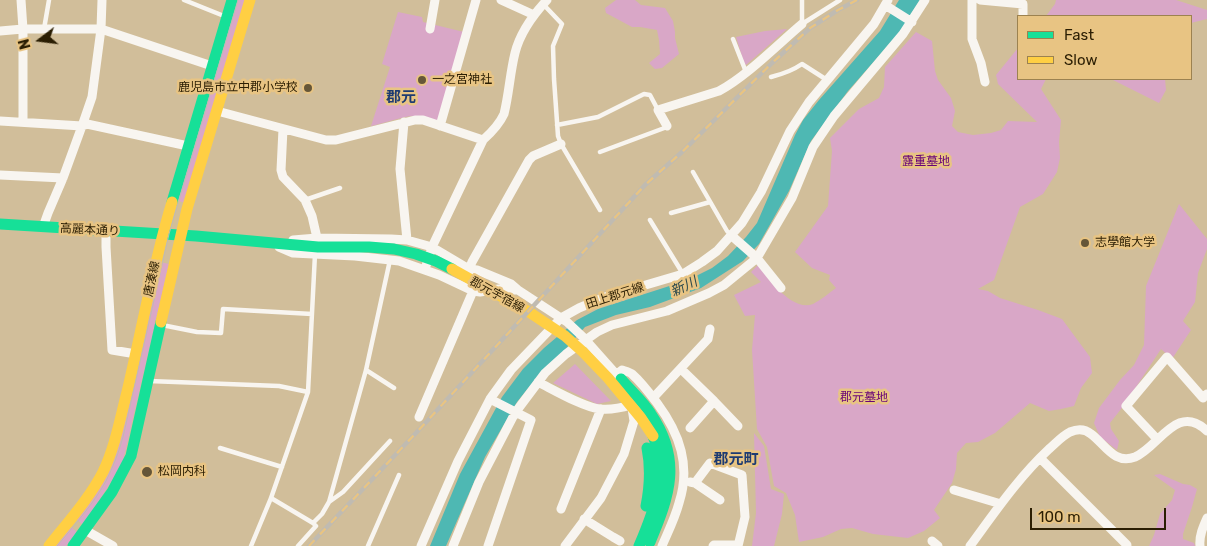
<!DOCTYPE html>
<meta charset="utf-8">
<style>
body{margin:0}
#map{position:relative;width:1207px;height:546px;overflow:hidden;background:#d1be9a;font-family:Rubik,sans-serif}
canvas{display:block}
.legend{position:absolute;left:1017px;top:15px;width:175px;height:65px;box-sizing:border-box;background:#e8c483;border:1px solid #9c8250;margin:0;padding:6px 9px;list-style:none;font-size:15px;color:#2b1e03}
.legend li{display:flex;align-items:center;gap:10px;height:25px}
.legend b{width:25px;border:1px solid #9c8250}
.north{position:absolute;left:15px;top:15px;width:50px;height:50px;-webkit-text-stroke:4px #e8c483;paint-order:stroke;rotate:255deg;font-size:14px;font-weight:700;line-height:20px;text-align:center;color:#2b1e03}
.north::after{content:'';display:block;margin:auto;width:18px;height:22px;background:#2b1e03;clip-path:polygon(50% 0,100% 100%,50% 72%,0 100%)}
.scale{position:absolute;left:1030px;top:508px;width:136px;height:22px;box-sizing:border-box;border:2px solid #2b1e03;border-top:0;padding-left:6px;font-size:15px;line-height:18px;white-space:nowrap;color:#2b1e03;-webkit-text-stroke:4px #e8c483;paint-order:stroke}
</style>
<div id="map">
<canvas width="1207" height="546"></canvas>
<ul class="legend">
<li><b style="height:6px;background:#16e098"></b>Fast</li>
<li><b style="height:6px;background:#ffcf43"></b>Slow</li>
</ul>
<div class="north">N</div>
<div class="scale">100 m</div>
</div>
<script>
const ctx = document.querySelector('canvas').getContext('2d');
ctx.lineJoin = 'round';
function fill(path, color) {
  ctx.fillStyle = color;
  ctx.fill(path, 'evenodd');
}
function strokePath(path, color, width, dash) {
  ctx.strokeStyle = color;
  ctx.lineWidth = width;
  ctx.lineCap = dash ? 'butt' : 'round';
  ctx.setLineDash(dash || []);
  ctx.stroke(path);
}
function write(font, color, halo, rows, align = 'center') {
  ctx.font = font + ' Rubik,"Noto Sans JP",sans-serif';
  ctx.lineWidth = 5;
  ctx.setLineDash([]);
  ctx.textBaseline = 'middle';
  ctx.strokeStyle = halo;
  ctx.fillStyle = color;
  for (const [text, x, y, turn = 0] of rows) {
    ctx.save();
    ctx.translate(x, y);
    ctx.rotate((+turn || 0) * Math.PI / 180);
    ctx.textAlign = isNaN(turn) ? turn : align;
    if (halo) ctx.strokeText(text, 0, 0);
    ctx.fillText(text, 0, 0);
    ctx.restore();
  }
}
const green = new Path2D(`
 M236 0H246L185 203 176 200Z
 M616 0H635L641 5 665 8 673 21 675 32V38L679 54 662 68 655 69 649 63 660 54 659 40 657 30 640 27H632L606 13 605 8Z
 M1056 0H1176L1207 10V19L1191 23V16H1046L1055 4Z
 M398 12 422 17 423 22 464 32 441 120C432 122 423 116 414 116 403 116 382 124 371 126L390 67 382 64Z
 M787 29 746 65 744 63 736 37 765 31Z
 M916 32 932 41 935 71 938 80 951 98 955 111 952 126 958 132 973 135 991 133 1001 130 1008 121 1037 122 998 84 996 75 1018 48V79H1046L1041 89 1061 120 1059 142 1060 158 1057 172 1043 194 1020 207 994 280 978 289 988 291 1000 298 1038 310 1062 319 1090 357 1092 373 1081 388 1074 406 1061 409 1049 411 1030 403 995 433 978 442 966 443 957 453 956 469 952 483 934 510 940 518 924 531 908 538 873 534 852 528 841 529 823 537 799 542 795 515 786 493 774 486 767 447 757 429 752 350 755 315 745 316 734 295 761 282 751 272 758 265C769 279 792 312 813 304 821 300 829 293 836 288L829 280 830 275 812 268 795 252 828 206 832 151 830 138 859 109 879 98 884 87 885 67Z
 M1111 79H1165L1166 90 1159 103Z
 M1179 204 1207 239V249L1198 273 1195 302 1183 321 1191 330 1172 359 1161 349 1125 404 1110 423 1111 429 1119 441 1117 450 1100 437 1094 423 1099 408 1120 380 1134 365 1144 345 1146 286Z
 M160 262 169 264 122 465 83 525 76 519 100 487Z
 M575 364 611 401 597 404 553 383Z
 M754 433 764 446 771 489 784 494 782 514 774 546H752L756 513Z
 M1160 474 1183 484 1190 485 1197 489 1192 507 1183 534V539L1194 543 1195 546H1149L1154 535 1160 514 1172 500 1175 490 1154 475Z
 M70 526 77 532 66 546H54Z`);
const water = new Path2D(`
 M899 0H920L900 32 848 91 811 141 789 191 759 244 743 261 701 288 650 307 616 315 585 327 561 354 542 371 517 402 485 457 446 546H430L460 474 502 397 523 369 544 348 577 320 598 309 688 280 712 268 728 256 746 237 757 223 795 135 803 120 819 100 880 31Z`);
const lane = new Path2D(`
 M184 0 224 16
 M543 4 562 24 553 46 554 79 558 136 561 144 600 210
 M802 24 840 0
 M802 24V0
 M44 29 49 0
 M733 39 746 72
 M771 77C783 74 792 71 802 64L827 80
 M557 125 598 117 644 94 650 95 658 110
 M600 152 667 127
 M693 172 727 231 732 236
 M305 200 340 188
 M671 213 710 202
 M650 220 683 274
 M162 325 197 332 221 333 223 309 312 314
 M366 370 394 388
 M149 381 279 386 308 392
 M220 448 282 467
 M271 498 313 523 316 526 298 546
 M329 502 343 492 390 441
 M313 523 322 514 329 502 366 370 390 260
 M251 546 271 498 308 392 315 254
 M368 546 399 475`);
const street = new Path2D(`
 M21 0 23 29V122
 M501 0 534 15
 M972 0V39L981 63 985 82
 M980 0 1023 4V16
 M885 5 912 22
 M430 29 435 0
 M0 31 23 29H101L212 66
 M217 111 326 140H336L415 120H423L483 140
 M0 121 82 126 87 124 188 146
 M404 122 400 169 407 240
 M440 126 476 0
 M667 126 658 110 719 91C747 76 777 45 802 24
 M283 129 281 170 283 177 305 200 312 216 317 238
 M0 175 63 178
 M43 227 48 213 63 178 82 126 92 97 101 29 102 0
 M106 230V247L112 350 136 354
 M732 236 757 258 781 288
 M293 240 317 238 391 239 407 240 432 247 469 269 477 270 511 284 518 290 567 322 583 337 623 382
 M279 247 293 253 355 256 399 261 439 275 473 291 480 292 505 288 515 290
 M425 269 432 247 483 140C492 132 499 125 504 114 509 94 510 73 515 53 520 33 533 15 547 0
 M474 271 469 269 472 262 529 160 533 156 561 144
 M681 369 714 401 738 426
 M617 374 622 370C625 371 630 372 632 374 640 381 651 395 657 403 680 434 691 466 679 503 675 518 668 532 662 546
 M538 382C554 390 583 407 600 409 610 410 621 408 631 405
 M653 398 708 339 710 329
 M419 417 473 291
 M690 428 714 401
 M1157 439 1126 406 1167 357 1203 398 1207 394
 M1040 458 1127 545 1126 546
 M690 482 695 483 720 500
 M695 483 710 463 742 475 745 517 738 546
 M954 490 1001 504
 M561 509 601 409
 M584 519 613 537 620 541
 M85 530 113 546
 M932 541 938 546
 M421 546 458 461 490 399 511 370 561 318 579 308 605 297 683 274 702 262 717 251 742 223 761 192 790 131 809 102 874 24 888 0
 M453 546 479 482 515 413 545 373 566 354 597 332 612 325 667 311 709 293 724 285 757 258 792 198 813 147 834 116 903 34 925 0
 M488 546 531 420 490 399
 M565 546 601 498 624 454 634 421 632 408
 M713 546 714 545H738
 M970 546C995 512 1018 478 1049 449 1056 443 1062 436 1070 432 1077 429 1085 429 1091 434 1105 444 1114 465 1135 457 1159 447 1177 402 1207 431
 M1200 546C1199 536 1203 527 1207 518`);
const fast = new Path2D(`
 M172 202 232 0
 M0 224 196 236 318 247H369L394 249 416 254 436 261 452 269
 M621 379C631 391 643 401 651 414 682 460 670 495 650 542
 M646 506C650 486 651 468 647 448
 M73 546 112 492 131 456 161 322
 M639 546C654 511 669 473 653 436`);
const slow = new Path2D(`
 M452 269 529 312 565 336 583 352 608 378 641 418 653 436
 M161 322 187 209 250 0
 M49 546C68 522 89 499 103 472 115 447 120 419 127 392 142 329 153 264 172 202`);
const tram = new Path2D(`
 M57 546C73 527 95 502 106 481 113 467 119 452 123 437L169 234 238 0`);
const rail = new Path2D(`
 M309 546 416 433 645 185 682 152 772 63 810 28 838 10 857 0`);
const markers = [
 [422,80,5,"#655638"],
 [308,88,5,"#655638"],
 [1085,243,5,"#655638"],
 [147,472,6,"#655638"]
];
const poiNames = [
 ["一之宮神社",432,80],
 ["鹿児島市立中郡小学校",298,88,"right"],
 ["志學館大学",1095,243],
 ["松岡内科",158,472]
];
const parkNames = [
 ["露重墓地",926,162],
 ["郡元墓地",864,398]
];
const streetNames = [
 ["高麗本通り",90,230,3],
 ["唐湊線",152,279,-78],
 ["郡元宇宿線",497,295,29],
 ["田上郡元線",615,296,-18]
];
const waterNames = [
 ["新川",684,287,-26]
];
const quarterNames = [
 ["郡元",401,98],
 ["郡元町",736,460]
];
fill(green, '#d9a7c7');
fill(water, '#4eb8b3');
strokePath(lane, '#f8f5f0', 4.5);
strokePath(street, '#f8f5f0', 9);
strokePath(fast, '#16e098', 11);
strokePath(slow, '#ffcf43', 11);
strokePath(tram, '#c0bbb1', 1);
strokePath(rail, '#c0bbb1', 4.5);
strokePath(rail, '#e8c483', 2.5, [8]);
for (const [x, y, r, color] of markers) {
  const dot = new Path2D();
  dot.arc(x, y, r, 0, 2 * Math.PI);
  ctx.fillStyle = color;
  ctx.fill(dot);
  strokePath(dot, '#e8c483', 2);
}
write('12px', '#2b1e03', '#e8c483', poiNames, 'left');
write('12px', '#680377', '#e8c483', parkNames);
write('12px', '#2b1e03', '#e8c483', streetNames);
write('italic 14px', '#2d4a4c', '#e8c483', waterNames);
write('bold 15px', '#1e3b71', '#e8c483', quarterNames);
</script>
